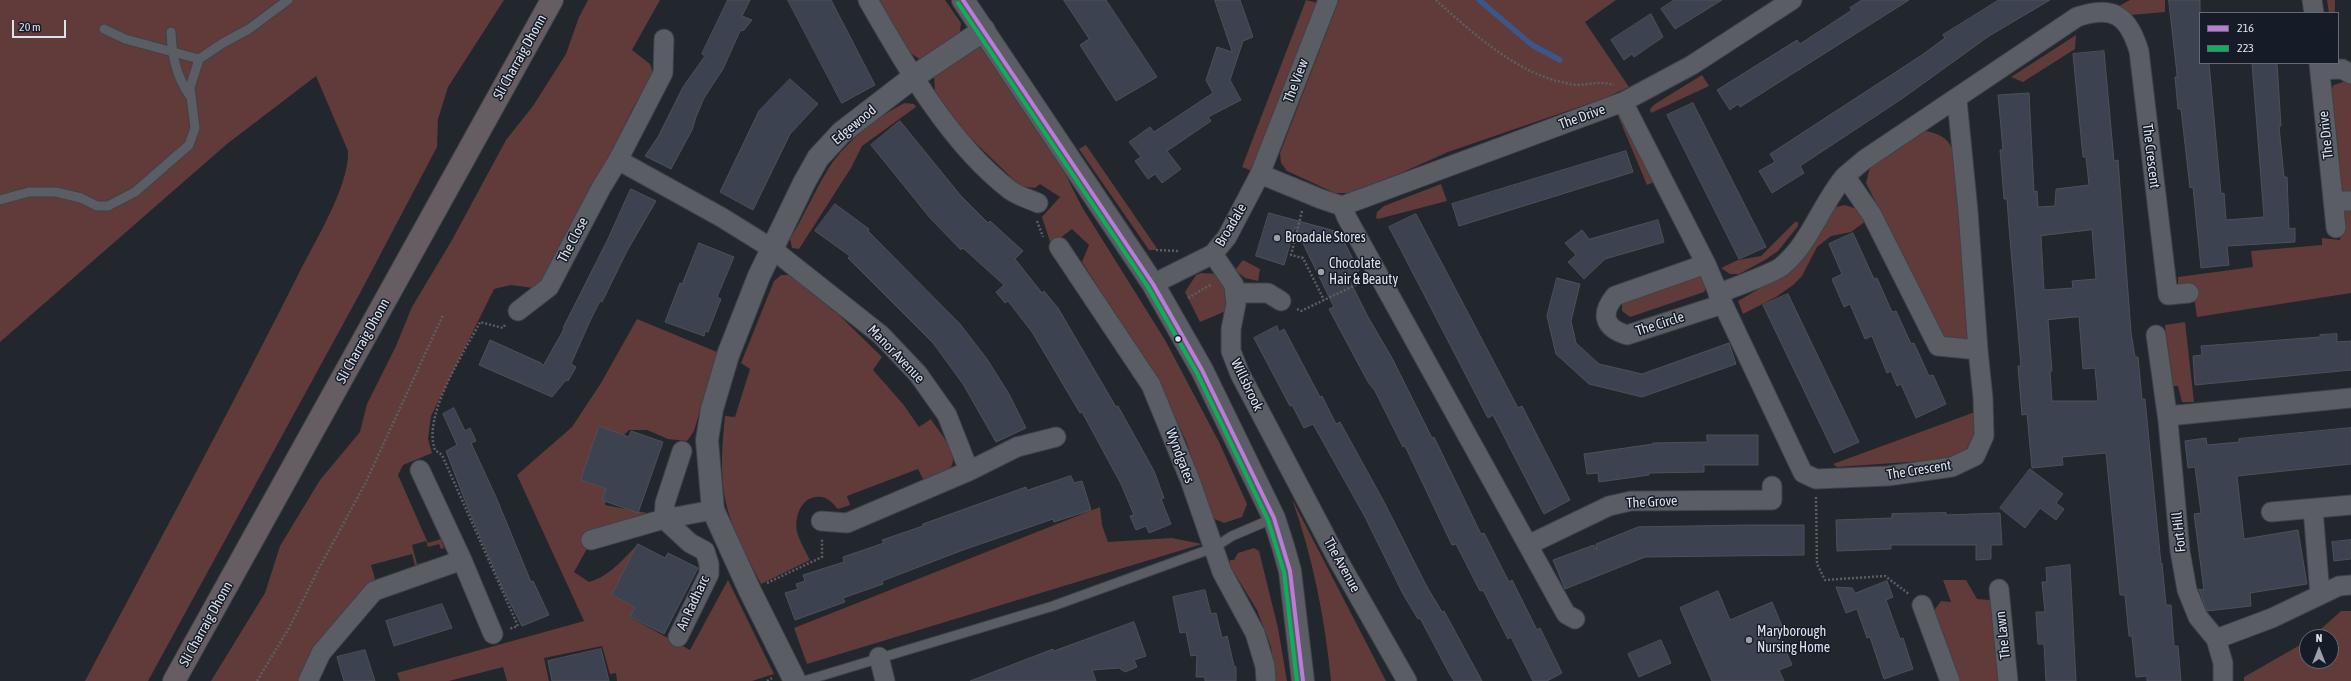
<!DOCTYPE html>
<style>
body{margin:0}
#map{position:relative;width:2351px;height:681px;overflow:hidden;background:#22262d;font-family:"Asap Condensed",sans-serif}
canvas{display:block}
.legend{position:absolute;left:2199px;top:12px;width:140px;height:52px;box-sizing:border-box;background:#151b27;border:1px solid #656b75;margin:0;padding:5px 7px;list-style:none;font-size:12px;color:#dee3eb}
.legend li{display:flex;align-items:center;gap:8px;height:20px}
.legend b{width:20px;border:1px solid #656b75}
.north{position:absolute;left:2299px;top:629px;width:40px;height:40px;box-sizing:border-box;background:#151b27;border:1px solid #656b75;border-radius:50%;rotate:0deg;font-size:11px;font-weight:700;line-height:16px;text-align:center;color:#dee3eb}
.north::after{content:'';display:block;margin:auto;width:14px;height:18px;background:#9ca1a8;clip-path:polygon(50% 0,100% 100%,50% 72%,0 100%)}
.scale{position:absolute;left:12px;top:20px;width:54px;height:18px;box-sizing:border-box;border:2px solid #dee3eb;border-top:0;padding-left:5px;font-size:12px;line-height:14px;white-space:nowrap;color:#dee3eb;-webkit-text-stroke:3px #151b27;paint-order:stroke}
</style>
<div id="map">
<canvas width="2351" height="681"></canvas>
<ul class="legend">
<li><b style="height:5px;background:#bd7bd9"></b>216</li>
<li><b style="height:5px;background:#0daf5c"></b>223</li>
</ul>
<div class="north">N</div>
<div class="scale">20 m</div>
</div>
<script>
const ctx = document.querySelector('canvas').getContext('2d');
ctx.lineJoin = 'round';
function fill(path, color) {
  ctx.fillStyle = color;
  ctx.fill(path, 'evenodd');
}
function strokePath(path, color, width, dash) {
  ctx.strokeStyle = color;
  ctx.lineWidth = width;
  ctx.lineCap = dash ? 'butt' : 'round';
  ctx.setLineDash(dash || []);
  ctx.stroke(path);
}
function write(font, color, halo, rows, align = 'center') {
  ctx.font = font + ' "Asap Condensed",sans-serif';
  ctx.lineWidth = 3;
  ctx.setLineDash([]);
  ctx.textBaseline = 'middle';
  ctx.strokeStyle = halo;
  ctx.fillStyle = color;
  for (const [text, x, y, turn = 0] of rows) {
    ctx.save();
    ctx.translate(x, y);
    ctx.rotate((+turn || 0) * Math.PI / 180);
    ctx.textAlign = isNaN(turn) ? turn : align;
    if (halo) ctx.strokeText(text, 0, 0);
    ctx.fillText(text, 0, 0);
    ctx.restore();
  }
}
const green = new Path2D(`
 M0 0H504L448 87 438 119 437 147 359 295 148 681H85C156 547 228 414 296 279 312 246 350 186 348 151L316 76 227 144 0 342Z
 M588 0H660L632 50 650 64 653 73 633 108 547 280 533 288 511 285 494 289 431 416 428 439 432 453 403 465 398 475 428 543 441 539 444 548 441 549 439 544 428 547 426 541 412 545 417 564 438 558 415 566 412 554 371 565 375 579 368 585 299 681H211L265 593 280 546 320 480 360 432 367 404 396 346 412 307 452 240 506 140 533 106 566 54 579 17Z
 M878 0H945L961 23 960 32 924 62 909 52Z
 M1306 0 1326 5 1260 174 1242 167Z
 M1339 0H1616L1585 22 1629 87 1605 98 1448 152 1401 173 1348 193H1335L1287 171 1281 163 1280 153Z
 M2165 0V12L2131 15 2119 11V6L2130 0Z
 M2327 0H2335V13H2329Z
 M2076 35 2075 49 2023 82 2011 77Z
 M978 43 1045 134 1082 207 1165 340 1219 442 1247 504 1242 517 1224 523 1210 517 1187 443 1158 381 1082 262 1089 245 1072 229 1051 245 1042 217 1060 197 1040 184 1035 188 1020 186 950 118 935 91 934 75Z
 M1702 75 1709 86 1651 113 1650 109 1655 104Z
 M2346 81 2351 83V194L2344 193 2339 186 2331 89 2334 85Z
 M905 103 914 104 916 107 862 146 851 168 799 249 792 248 790 239C804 216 815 190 830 166 847 141 878 116 905 103Z
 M1619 110 1656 181 1647 185 1616 111Z
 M1926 131C1949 136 1953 144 1956 167L1969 339 1947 344 1866 183 1870 167 1915 133Z
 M1086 145 1156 247V250H1149L1079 149Z
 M1441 184 1447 201 1378 219 1376 218 1377 212 1384 206Z
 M1845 205 1857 209 1866 221 1851 232 1831 236 1817 247 1802 276 1793 285 1776 297 1743 314 1738 301 1783 275 1828 212 1836 207Z
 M2345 211H2351V293L2197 317 2192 284 2178 285V277L2253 267 2251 251 2322 245V238L2340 240V218Z
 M1795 222H1798V226L1778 251 1765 260 1739 274H1730L1721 268 1738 260 1761 256Z
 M1243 260 1260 269 1258 281 1245 278 1235 270Z
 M1201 273 1218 274 1226 280V311L1200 322 1185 292 1196 275Z
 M1700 273 1707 286 1704 292 1630 317 1622 311V302Z
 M781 275H791L840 316 882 357 873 370 903 404 919 427 931 419C938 431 965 459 947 471 940 475 931 478 924 481L918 469 847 496 850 505 838 509C833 504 829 498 821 497 802 495 794 516 797 532 800 542 806 552 810 560L761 584C748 558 731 529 725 499 720 472 722 444 725 416L735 417 750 369 741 363 774 281Z
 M637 319 717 352 694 431 687 441 668 439 647 430H629L624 435 599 434 582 480 608 490 605 505 647 513 598 529 574 572 589 582C610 576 622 560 638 544L612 595 635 607 631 618 690 650 728 580 774 674 752 681H617L616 673 610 674 602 646 544 658 549 681H507L503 667 449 681H400L397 673 584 621 517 475 572 427 601 383Z
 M2185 322 2194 402H2182L2178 386H2173L2165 325Z
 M1975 412C1978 462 1948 460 1909 462 1890 463 1870 465 1851 466L1837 467 1833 464Z
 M1292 499 1386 681H1331C1325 619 1313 558 1292 499Z
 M1100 507 1102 525 1108 542 1172 538 1202 544 807 664 794 628Z
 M1254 548 1259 551 1278 628 1287 681H1276L1271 647 1257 610 1230 566V560H1234L1238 553Z
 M1943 580H1966L1977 599 1990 600 1997 634 2002 681H1958L1933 612 1941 601 1951 602Z
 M2341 611H2351V681H2244V677L2307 641V661H2331V637H2312Z`);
const stream = new Path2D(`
 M1479 0 1532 45 1560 60`);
const building = new Path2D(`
 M728 0H750L742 16 752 20 744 30 740 31 723 69 704 98 696 117 692 130 671 169 645 156 658 137 683 87 705 56 702 54Z
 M788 0H831L875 85 842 103Z
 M1064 0H1106L1157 77 1116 101 1080 45 1089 39Z
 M1215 0H1240L1253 37 1243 41 1230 80 1241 100 1208 117 1211 121 1167 151 1181 169 1162 183 1155 174 1148 179 1135 161 1141 157 1129 142 1150 127 1154 132 1213 93 1206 80 1217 47 1232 52Z
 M1674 0H1722L1675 29 1661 9Z
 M1862 0H1909L1740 107 1738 104 1730 110 1717 90 1797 40 1800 44 1852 10 1850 8Z
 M1999 0H2050L1989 36 1903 98 1800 166 1804 173 1772 193 1759 171 1775 162 1770 154 1922 55 1945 38 1943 35Z
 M2169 0H2200V63H2209L2221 194 2224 193 2226 220 2264 217 2252 63H2277L2281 126H2279L2284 177H2287L2289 229 2295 228V242L2227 246 2229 265 2201 268 2193 187 2190 188 2181 109H2178L2175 77H2177Z
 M1651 14 1663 37 1634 57 1632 54 1624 60 1611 40Z
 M2104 51 2114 161 2118 160 2131 332 2135 357H2138L2142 399H2145L2161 564 2162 563 2166 605H2171L2174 646H2178L2181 681H2147V676L2136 677 2132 636H2129L2125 595H2120L2106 453 2062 457 2063 465 2032 468 2027 414 2022 415 2018 366H2021L2009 227 2007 199H2004L2000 150H2003L1998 95 2029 93 2034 192 2037 191 2038 207 2055 206 2056 189 2089 185 2086 157H2083L2073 54ZM2092 230 2096 279 2072 281 2073 288 2044 290 2041 236ZM2079 317 2083 369 2095 368 2098 401H2052L2050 371H2052L2048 320Z
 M790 79 818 104 790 134 753 210 720 192 759 111Z
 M1693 103 1766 247 1739 259 1667 115Z
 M900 121 961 196 988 223 990 221 1023 251 1015 259 1042 293 1044 291 1058 308 1116 407 1118 406 1154 471 1164 498 1161 499 1171 524 1149 533 1146 526 1136 530 1130 516 1134 515 1121 484 1082 412 1080 413 1032 332 1008 301 1005 303 996 292 1004 285 963 248 961 250 930 218 871 145Z
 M1626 151 1633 172 1459 226 1452 204Z
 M631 189 656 201 627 251 602 302 600 301 590 321 571 364 576 367 568 381 566 380 552 397 479 365 490 340 541 363 543 366 564 329 563 328 607 241Z
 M835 204 869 229 868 231 960 324 987 359 1009 394 1026 428 996 442 963 384 933 343 848 258 850 256 815 231Z
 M1269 213 1339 232 1359 271 1348 277 1368 317 1392 358 1432 438 1434 437 1481 534 1484 533 1509 582 1512 580 1537 630 1540 628 1562 673 1547 681H1533L1511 637 1508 639 1483 590 1480 591 1456 544 1452 545 1405 446 1403 447 1375 391 1368 382 1329 309 1334 307 1295 227 1284 265 1256 256Z
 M1416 214 1518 408 1522 406 1570 500 1544 514 1493 415 1488 418 1389 227Z
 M1658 220 1664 242 1605 259 1584 279 1568 262 1576 255 1565 243 1582 230 1589 239Z
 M1853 233 1874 279 1877 278 1892 312 1896 311 1911 344 1914 343 1929 376 1933 375 1946 404 1916 418 1901 384 1897 386 1891 371 1887 373 1872 336 1865 339 1850 304 1844 307 1832 279 1842 274 1829 244Z
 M699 243 734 257 717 297 721 299 708 332 705 331 704 336 665 322 680 283 682 284Z
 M1557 278 1580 284 1571 321 1576 343 1599 364 1642 374 1729 343 1736 364 1642 397 1589 384 1556 354 1547 316Z
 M1788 294 1859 442 1834 453 1763 305Z
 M1277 326 1279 332 1284 329 1320 397 1322 396 1336 424 1340 422 1383 500 1426 585 1442 612 1444 611 1482 681H1454L1449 673 1420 618 1418 619 1403 594 1364 515 1313 424 1304 428 1292 405 1290 406 1254 338Z
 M2337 334V342L2351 341V370L2195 385 2193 356 2202 355 2201 346 2320 337V335Z
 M454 408 465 431 470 428 476 441 471 443 496 497 531 582 533 581 549 615 522 626 503 589 469 511 446 451 457 445 443 414Z
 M599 426 629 437 631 431 663 442 638 513 602 500 606 489 581 480Z
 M2351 428V464L2237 476 2244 539 2298 530 2307 584 2250 593 2251 606 2207 611 2199 589 2204 590 2194 514 2201 513 2195 467 2188 468 2185 441 2206 438 2207 445 2239 442V439Z
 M1707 435H1758V465H1704V472L1649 473V475L1599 482 1598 473 1587 474 1584 454 1653 444V443L1707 442Z
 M2030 469 2063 494 2056 503 2064 509 2056 520 2040 508 2025 528 2000 508Z
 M1071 476 1074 483 1082 481 1091 510 1054 522 1053 519 963 550 882 581 883 584 843 598 845 602 795 620 785 593 798 589 796 584 805 581 803 575 844 562 843 557 884 543 882 540 923 526V524L1026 487 1027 490Z
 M1946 513V515L2000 513 2002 545H1991V559L1976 560V545H1891V549L1837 551 1836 520 1892 518V514Z
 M1750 525H1804V555L1645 557 1565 589 1553 560 1594 545 1597 550 1596 544 1638 527Z
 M2351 540V559L2334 561 2332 542Z
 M638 544 665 558 668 553 698 568 664 634 630 617 635 607 612 595Z
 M2070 565 2076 681H2046L2044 644H2038L2036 612H2045L2042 582H2047L2046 568Z
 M1887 581 1893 597 1886 600 1900 639 1903 638 1913 669 1884 679 1870 637 1867 638 1857 609 1846 613 1836 587 1852 588 1855 593Z
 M1205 590 1211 614 1216 613 1222 638 1227 636 1234 666 1236 667V681H1205V677H1196L1197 655 1191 656 1186 632 1180 633 1173 597Z
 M1718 591 1730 620 1772 602 1784 631 1778 633 1792 665 1779 670 1784 681H1712L1680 608Z
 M442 604 452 628 394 646 386 621Z
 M1134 622 1146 656 1134 660 1137 667 1125 672 1119 668 1092 670 1096 681H970L1053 649V651Z
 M1661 640 1671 663 1639 677 1628 654Z
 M601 649 609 681H552L548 661Z
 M365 650 375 681H344L337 657Z`);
const path = new Path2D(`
 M1436 0C1470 31 1512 69 1557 81 1563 82 1571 85 1578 85 1590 84 1602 81 1614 85
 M1302 211 1291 255 1303 258 1324 300
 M1037 221 1043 237
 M1156 250 1178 251
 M1188 298 1212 284
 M1297 309 1301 311 1362 282
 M505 325 503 328 480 322C464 353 422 415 435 450L442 455 518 626 509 629
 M1816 497 1817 564 1825 580 1885 576 1909 594
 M767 583 822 557V539
 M257 681 289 628 318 570 365 484 443 315
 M767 681 772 678`);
const lane = new Path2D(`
 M104 29 125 39 199 59
 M171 32C172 56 176 76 190 96
 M0 200 29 192H56L81 198 97 206H108L135 192 189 145 195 128 190 88 199 59 223 43 249 29 288 0
 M804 681 1053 606 1213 548 1232 536 1274 518`);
const street = new Path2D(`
 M868 0C905 65 950 144 1010 190 1018 196 1029 199 1038 203
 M2312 0 2314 13
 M2319 63 2336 228
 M2320 70 2342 69 2351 74
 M1957 100 1968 211 1978 350
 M1623 102 1706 264 1615 296C1600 314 1604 328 1627 335L1723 304 1803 473 1816 479 1888 476 1952 467 1975 456 1984 436 1983 398 1978 350 1938 346 1872 215 1845 176 1864 160 2077 17C2113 5 2128 15 2139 51L2168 295 2189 293
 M618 160 721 217 771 248 881 335 918 374 947 415 969 471
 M1260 174 1321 199 1342 206 1623 102 1692 65 1792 0
 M2333 201H2351
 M1342 206 1347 218 1566 614 1575 619
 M1059 247 1151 385 1190 480 1222 572 1255 633 1265 666 1266 681
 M1213 254 1234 285 1236 304 1231 329V351L1240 374 1338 560 1407 681
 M1706 264 1723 304
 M1153 284 1213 254 1227 237 1260 174 1328 0
 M1235 293H1268L1281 301
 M1718 294C1733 287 1770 275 1781 267 1810 244 1821 204 1845 176
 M518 311 549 287 601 188 618 160 663 73 664 39
 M2156 335 2168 421 2180 551 2187 590 2198 617 2216 639 2223 663V681
 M2168 416 2351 398
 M420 470 462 560 493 634
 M2313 509 2320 595
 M2271 512 2351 505
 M821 521 847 523 969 471 1017 447 1056 437
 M591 540 664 519 713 510
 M1528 545 1609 506 1631 501 1772 500V486
 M1999 589 2008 681
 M1922 605 1950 681
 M678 637 709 574V564L705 551 690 543 664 519 665 503 682 451
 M2216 639 2272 618 2339 586 2351 585
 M879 657 885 681
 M308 681 321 653 374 591 462 560`);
const secondary = new Path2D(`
 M963 0 1153 284 1202 370 1274 518 1283 546 1290 571 1303 681
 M795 681 750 591 713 510 707 440 712 409 728 355 759 276 804 183 818 158 841 133 915 76 984 30`);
const highway = new Path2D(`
 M174 681 552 0`);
const bus1 = new Path2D(`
 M963 0 1153 284 1202 370 1274 518 1290 571 1303 681`);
const bus2 = new Path2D(`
 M958 3 1148 287 1197 373 1268 520 1284 572 1297 681`);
const markers = [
 [1277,238,4,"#9ca1a8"],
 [1321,272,4,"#9ca1a8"],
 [1178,339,3.5,"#dee3eb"],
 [1749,640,4,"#9ca1a8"]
];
const streetNames = [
 ["Sli Charraig Dhonn",520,57,-61],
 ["The View",1296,81,-69],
 ["The Drive",1582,117,-20],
 ["Edgewood",854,125,-40],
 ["The Drive",2326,135,-96],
 ["The Crescent",2151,156,83],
 ["Broadale",1231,225,-59],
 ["The Close",573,240,-62],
 ["The Circle",1660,324,-18],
 ["Sli Charraig Dhonn",363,341,-61],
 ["Manor Avenue",896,354,46],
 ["Willsbrook",1247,385,64],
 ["Wyndgates",1180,456,69],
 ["The Crescent",1919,470,-9],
 ["The Grove",1652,502,-3],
 ["Fort Hill",2179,532,-96],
 ["The Avenue",1342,565,61],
 ["An Radharc",693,603,-65],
 ["Sli Charraig Dhonn",206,624,-61],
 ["The Lawn",2003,635,-96]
];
const poiNames = [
 ["Broadale Stores",1285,238],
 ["Chocolate",1329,264],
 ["Hair & Beauty",1329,280],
 ["Maryborough",1757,632],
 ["Nursing Home",1757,648]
];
fill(green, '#603b39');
strokePath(stream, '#3d5687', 5.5);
fill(building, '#3c424f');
strokePath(building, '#4d5157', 1);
strokePath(lane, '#3f4248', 11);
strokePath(street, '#3f4248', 21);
strokePath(secondary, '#3f4248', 24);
strokePath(highway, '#3f4248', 24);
strokePath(path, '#5c5e63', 2.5, [2, 2]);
strokePath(lane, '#5a5d64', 9);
strokePath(street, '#5a5d64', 19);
strokePath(secondary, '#5a5d64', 22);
strokePath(highway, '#655d62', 22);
strokePath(bus1, '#bd7bd9', 4);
strokePath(bus2, '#0daf5c', 4);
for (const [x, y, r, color] of markers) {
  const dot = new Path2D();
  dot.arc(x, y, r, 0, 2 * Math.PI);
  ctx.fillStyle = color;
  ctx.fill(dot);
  strokePath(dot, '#151b27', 1.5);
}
write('14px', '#dee3eb', '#151b27', streetNames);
write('14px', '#dee3eb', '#151b27', poiNames, 'left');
</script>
